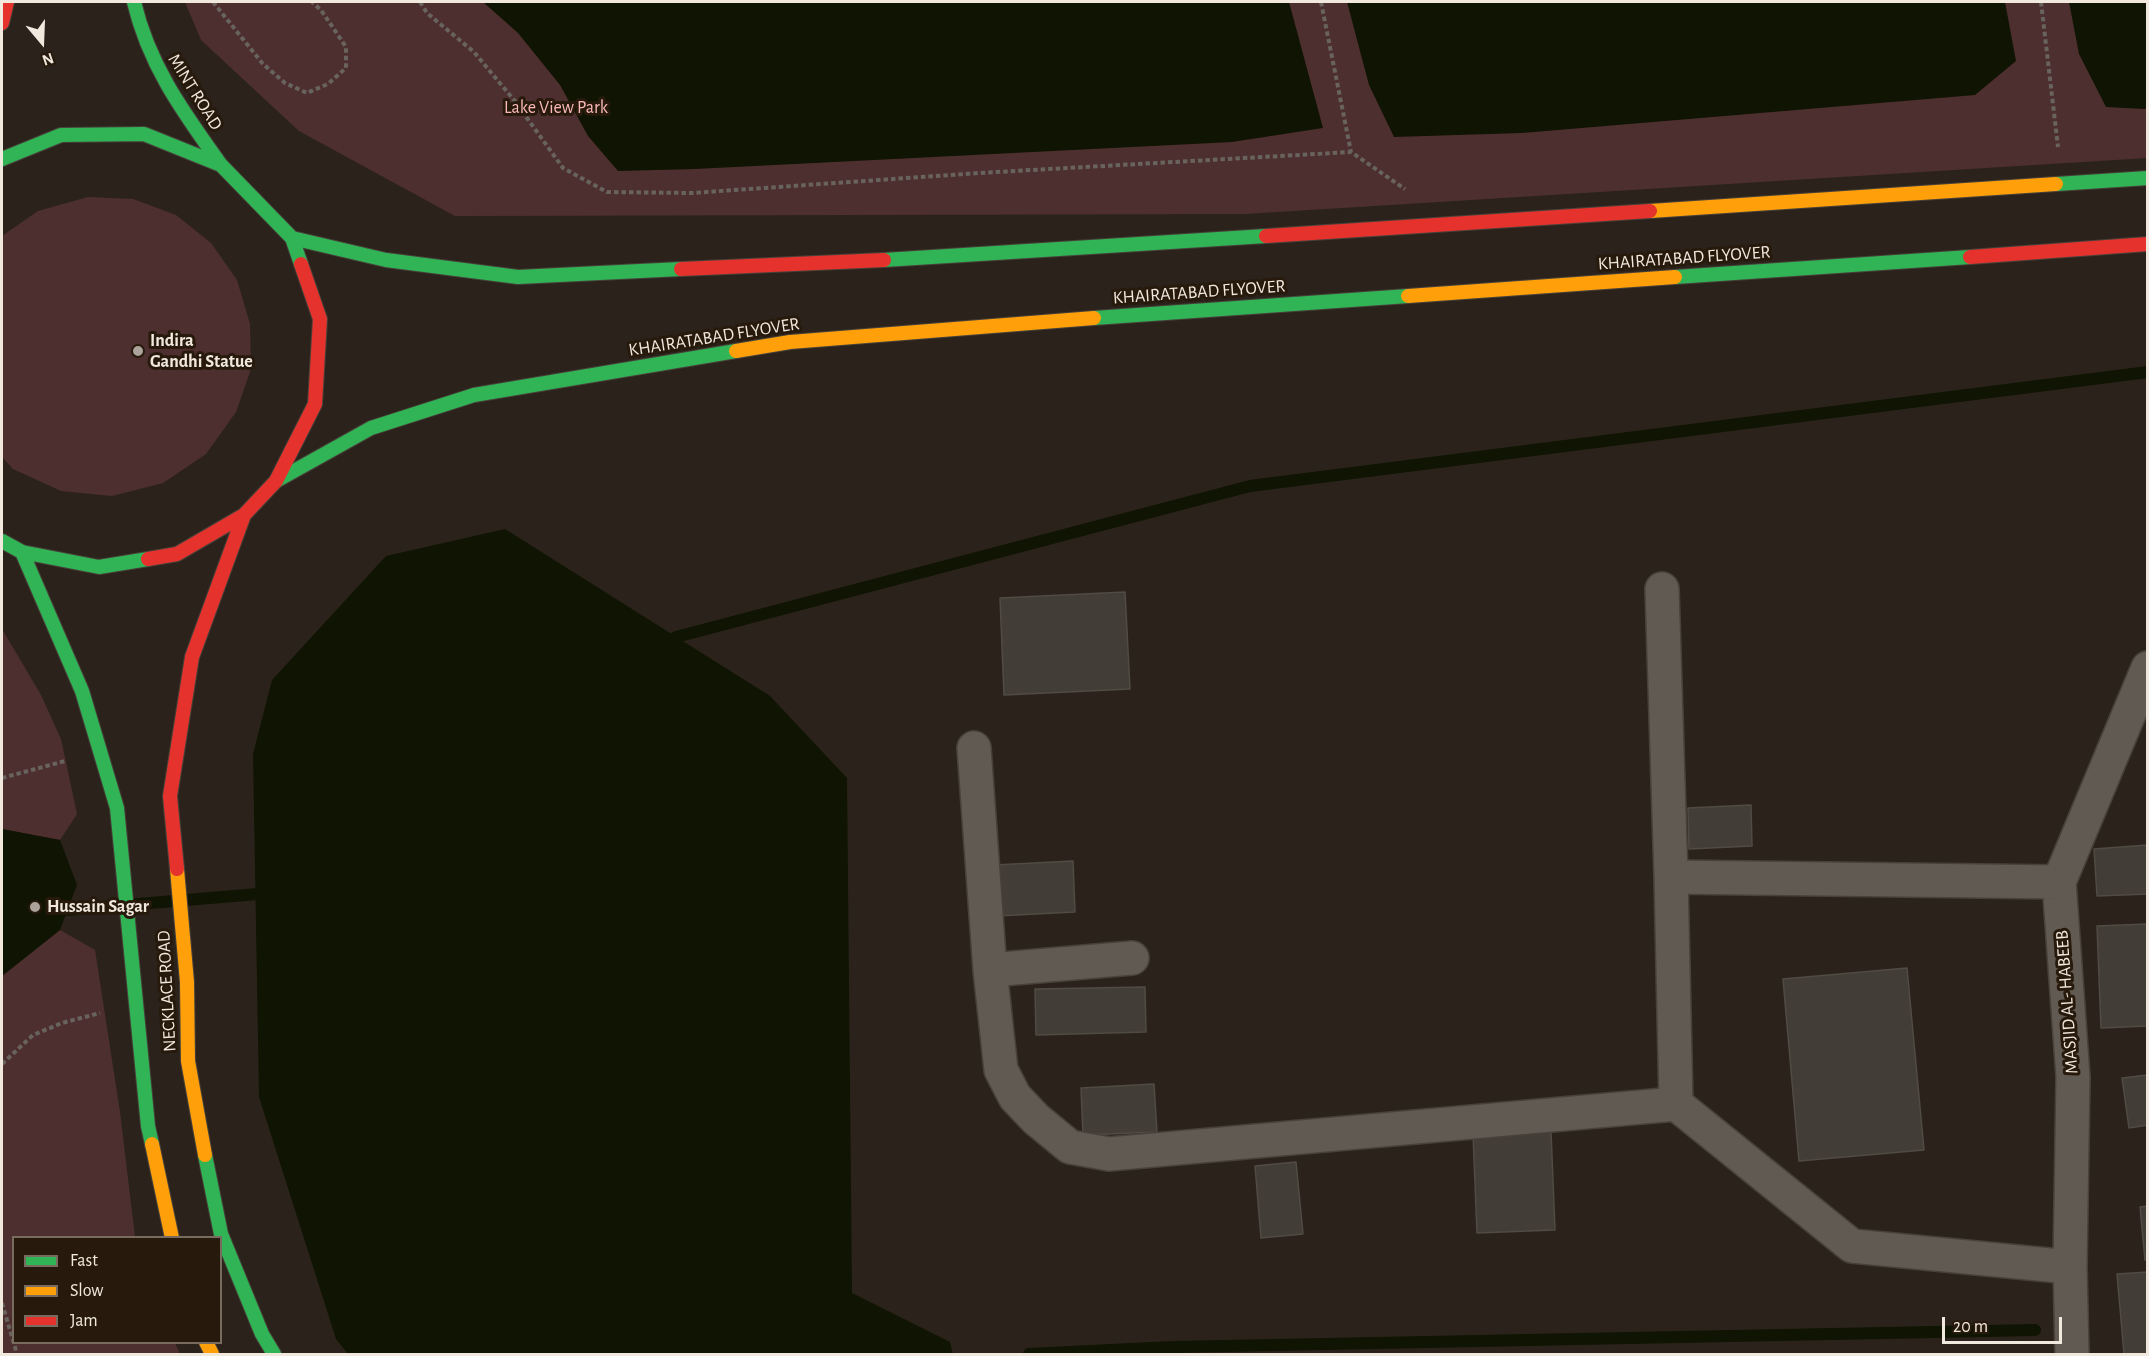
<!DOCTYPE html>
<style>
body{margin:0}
#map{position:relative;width:2149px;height:1356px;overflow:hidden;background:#2b231b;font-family:"Alegreya Sans",sans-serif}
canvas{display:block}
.frame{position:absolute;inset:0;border:3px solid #f1e8de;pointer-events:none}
.legend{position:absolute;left:12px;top:1236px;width:210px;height:108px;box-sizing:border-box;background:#271a0c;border:2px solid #786c60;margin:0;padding:8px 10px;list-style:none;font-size:18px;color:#f1e8de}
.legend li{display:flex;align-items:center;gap:12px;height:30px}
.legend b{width:30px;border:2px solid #786c60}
.north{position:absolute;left:12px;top:12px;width:60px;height:60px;-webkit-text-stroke:4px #271a0c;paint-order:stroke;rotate:161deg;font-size:16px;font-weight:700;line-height:24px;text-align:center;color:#f1e8de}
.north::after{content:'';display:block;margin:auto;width:21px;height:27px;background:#f1e8de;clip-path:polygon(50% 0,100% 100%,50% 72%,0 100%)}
.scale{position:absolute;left:1942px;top:1317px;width:120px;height:27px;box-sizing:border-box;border:3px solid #f1e8de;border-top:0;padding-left:8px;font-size:18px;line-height:21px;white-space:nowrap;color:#f1e8de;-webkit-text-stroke:4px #271a0c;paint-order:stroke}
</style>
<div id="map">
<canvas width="2149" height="1356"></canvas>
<div class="frame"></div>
<ul class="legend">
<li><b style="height:8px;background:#30b455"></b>Fast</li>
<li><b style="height:8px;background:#ff9f0a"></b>Slow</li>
<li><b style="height:8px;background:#e5322d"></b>Jam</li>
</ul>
<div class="north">N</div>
<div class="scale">20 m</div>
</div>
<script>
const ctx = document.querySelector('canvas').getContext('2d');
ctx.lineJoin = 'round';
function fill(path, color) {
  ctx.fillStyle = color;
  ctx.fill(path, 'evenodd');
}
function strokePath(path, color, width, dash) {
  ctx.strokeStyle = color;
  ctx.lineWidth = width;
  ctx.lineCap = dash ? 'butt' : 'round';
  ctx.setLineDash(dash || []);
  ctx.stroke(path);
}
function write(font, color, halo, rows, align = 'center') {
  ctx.font = font + ' "Alegreya Sans",sans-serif';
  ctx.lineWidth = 6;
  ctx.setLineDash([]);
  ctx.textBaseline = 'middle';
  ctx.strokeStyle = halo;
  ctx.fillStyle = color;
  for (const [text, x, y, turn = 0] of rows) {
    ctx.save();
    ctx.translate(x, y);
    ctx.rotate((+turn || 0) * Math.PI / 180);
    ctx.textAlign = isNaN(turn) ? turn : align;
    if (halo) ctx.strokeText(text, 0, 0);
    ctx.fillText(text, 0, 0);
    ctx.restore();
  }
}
const green = new Path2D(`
 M185 2H2147V158L1245 214 455 216 299 131 201 40Z
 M88 197 133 199 176 215 211 243 237 280 250 324 251 369 236 412 206 454 163 483 112 496 61 491 13 469 2 457V236L38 211Z
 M2 629 41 695 61 739 77 814 60 840 2 829Z
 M60 930 95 950 120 1112 135 1237 14 1238V1342L175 1343 180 1354H2V976Z`);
const water = new Path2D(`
 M483 2H1289L1323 128 1232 142 695 169 618 171 588 136 560 85 518 33Z
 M1347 2H2005L2016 61 1975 95 1522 133 1394 137 1369 85Z
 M2069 2H2147L2148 107 2145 109 2106 107 2079 54Z
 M505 529 770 696 847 778 852 1293 950 1342 953 1354H348L336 1339 259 1097 253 754 272 680 386 556Z
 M2 829 60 840 77 885 60 930 2 976Z`);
const stream = new Path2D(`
 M663 645 676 637 1250 486 2148 372
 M54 911 270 893
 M1029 1354 1173 1347 2035 1330`);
const building = new Path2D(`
 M1125 592 1130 689 1004 695 1000 598Z
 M1751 805 1752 846 1689 849 1688 808Z
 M2148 845V894L2097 896 2094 849Z
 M1073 861 1075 912 996 916 994 865Z
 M2148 924V1026L2101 1028 2097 926Z
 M1907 968 1924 1150 1799 1161 1783 979Z
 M1145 987 1146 1032 1036 1035 1035 989Z
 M2148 1075V1125L2129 1128 2122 1078Z
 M1154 1084 1157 1132 1083 1135 1081 1088Z
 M1551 1131 1555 1230 1477 1233 1473 1134Z
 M1296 1162 1303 1234 1261 1238 1255 1166Z
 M2148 1206V1260H2145L2140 1207Z
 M2148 1272V1354H2124L2117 1274Z`);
const path = new Path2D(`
 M213 2 263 64 285 83 307 93 328 84 346 68V47L321 10 312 2
 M420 2 427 13 474 52 514 100 563 168 607 192 692 193 979 173 1351 152 1405 189
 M1321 2 1351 152
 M2041 2 2058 147
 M2 778 65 761
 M2 1064 33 1035 62 1023 100 1013
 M2 1303 17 1354`);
const street = new Path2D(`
 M1662 589 1671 877 2059 882
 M974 748 990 970 1001 1070 1015 1097 1036 1119 1070 1147 1109 1154 1676 1104
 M1671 877 1676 1104 1852 1246 2070 1267
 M990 970 1132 958
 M2072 1354 2070 1267 2073 1077 2059 882 2148 668`);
const fast = new Path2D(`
 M134 2C149 66 184 113 221 165
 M2 159 61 135 144 134 221 165 292 238 301 264
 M2056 184 2148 178
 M292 238 386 260 518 277 681 269
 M884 260 1266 236
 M1675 277 1970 257
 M1094 318 1408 296
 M276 481 371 428 474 395 736 351
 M2 541 22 552 99 567 148 559
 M22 552 82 691 117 808 148 1126 152 1144
 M205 1155 221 1234 262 1334 274 1354`);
const slow = new Path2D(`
 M1650 211 2056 184
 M1408 296 1675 277
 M736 351 790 342 1094 318
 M177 869 187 982 188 1061 205 1155
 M152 1144 172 1238
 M206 1342 212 1354`);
const jam = new Path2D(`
 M2 23 7 2
 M1266 236 1650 211
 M1970 257 2148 244
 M681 269 884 260
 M148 559 177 554 244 515 276 481 315 404 320 319 301 264
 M177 869 170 796 192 657 244 515`);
const markers = [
 [138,351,6,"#aca39a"],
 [35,907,6,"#aca39a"]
];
const streetNames = [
 ["MINT ROAD",195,92,58],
 ["KHAIRATABAD FLYOVER",1684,258,-4],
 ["KHAIRATABAD FLYOVER",1199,292,-4],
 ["KHAIRATABAD FLYOVER",714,337,-9],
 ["NECKLACE ROAD",167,991,-93],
 ["MASJID AL- HABEEB",2067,1002,-94]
];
const parkNames = [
 ["Lake View Park",556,108]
];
const poiNames = [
 ["Indira",150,341],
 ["Gandhi Statue",150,362],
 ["Hussain Sagar",47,907]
];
fill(green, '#4e2f2f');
fill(water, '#101402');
strokePath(stream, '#101402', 12);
fill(building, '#423d36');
strokePath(building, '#504b43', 1.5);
strokePath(street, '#47413a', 36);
strokePath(fast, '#47413a', 16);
strokePath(slow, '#47413a', 16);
strokePath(jam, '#47413a', 16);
strokePath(path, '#68635c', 4, [4.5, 3]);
strokePath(street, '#615a53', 33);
strokePath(fast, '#30b455', 14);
strokePath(slow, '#ff9f0a', 14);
strokePath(jam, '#e5322d', 14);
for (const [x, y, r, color] of markers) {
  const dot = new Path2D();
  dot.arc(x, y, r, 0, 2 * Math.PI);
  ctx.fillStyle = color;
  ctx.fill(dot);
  strokePath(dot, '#271a0c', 2);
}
write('18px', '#f1e8de', '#271a0c', streetNames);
write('18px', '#fbb9b9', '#271a0c', parkNames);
write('bold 18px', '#f1e8de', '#271a0c', poiNames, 'left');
</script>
